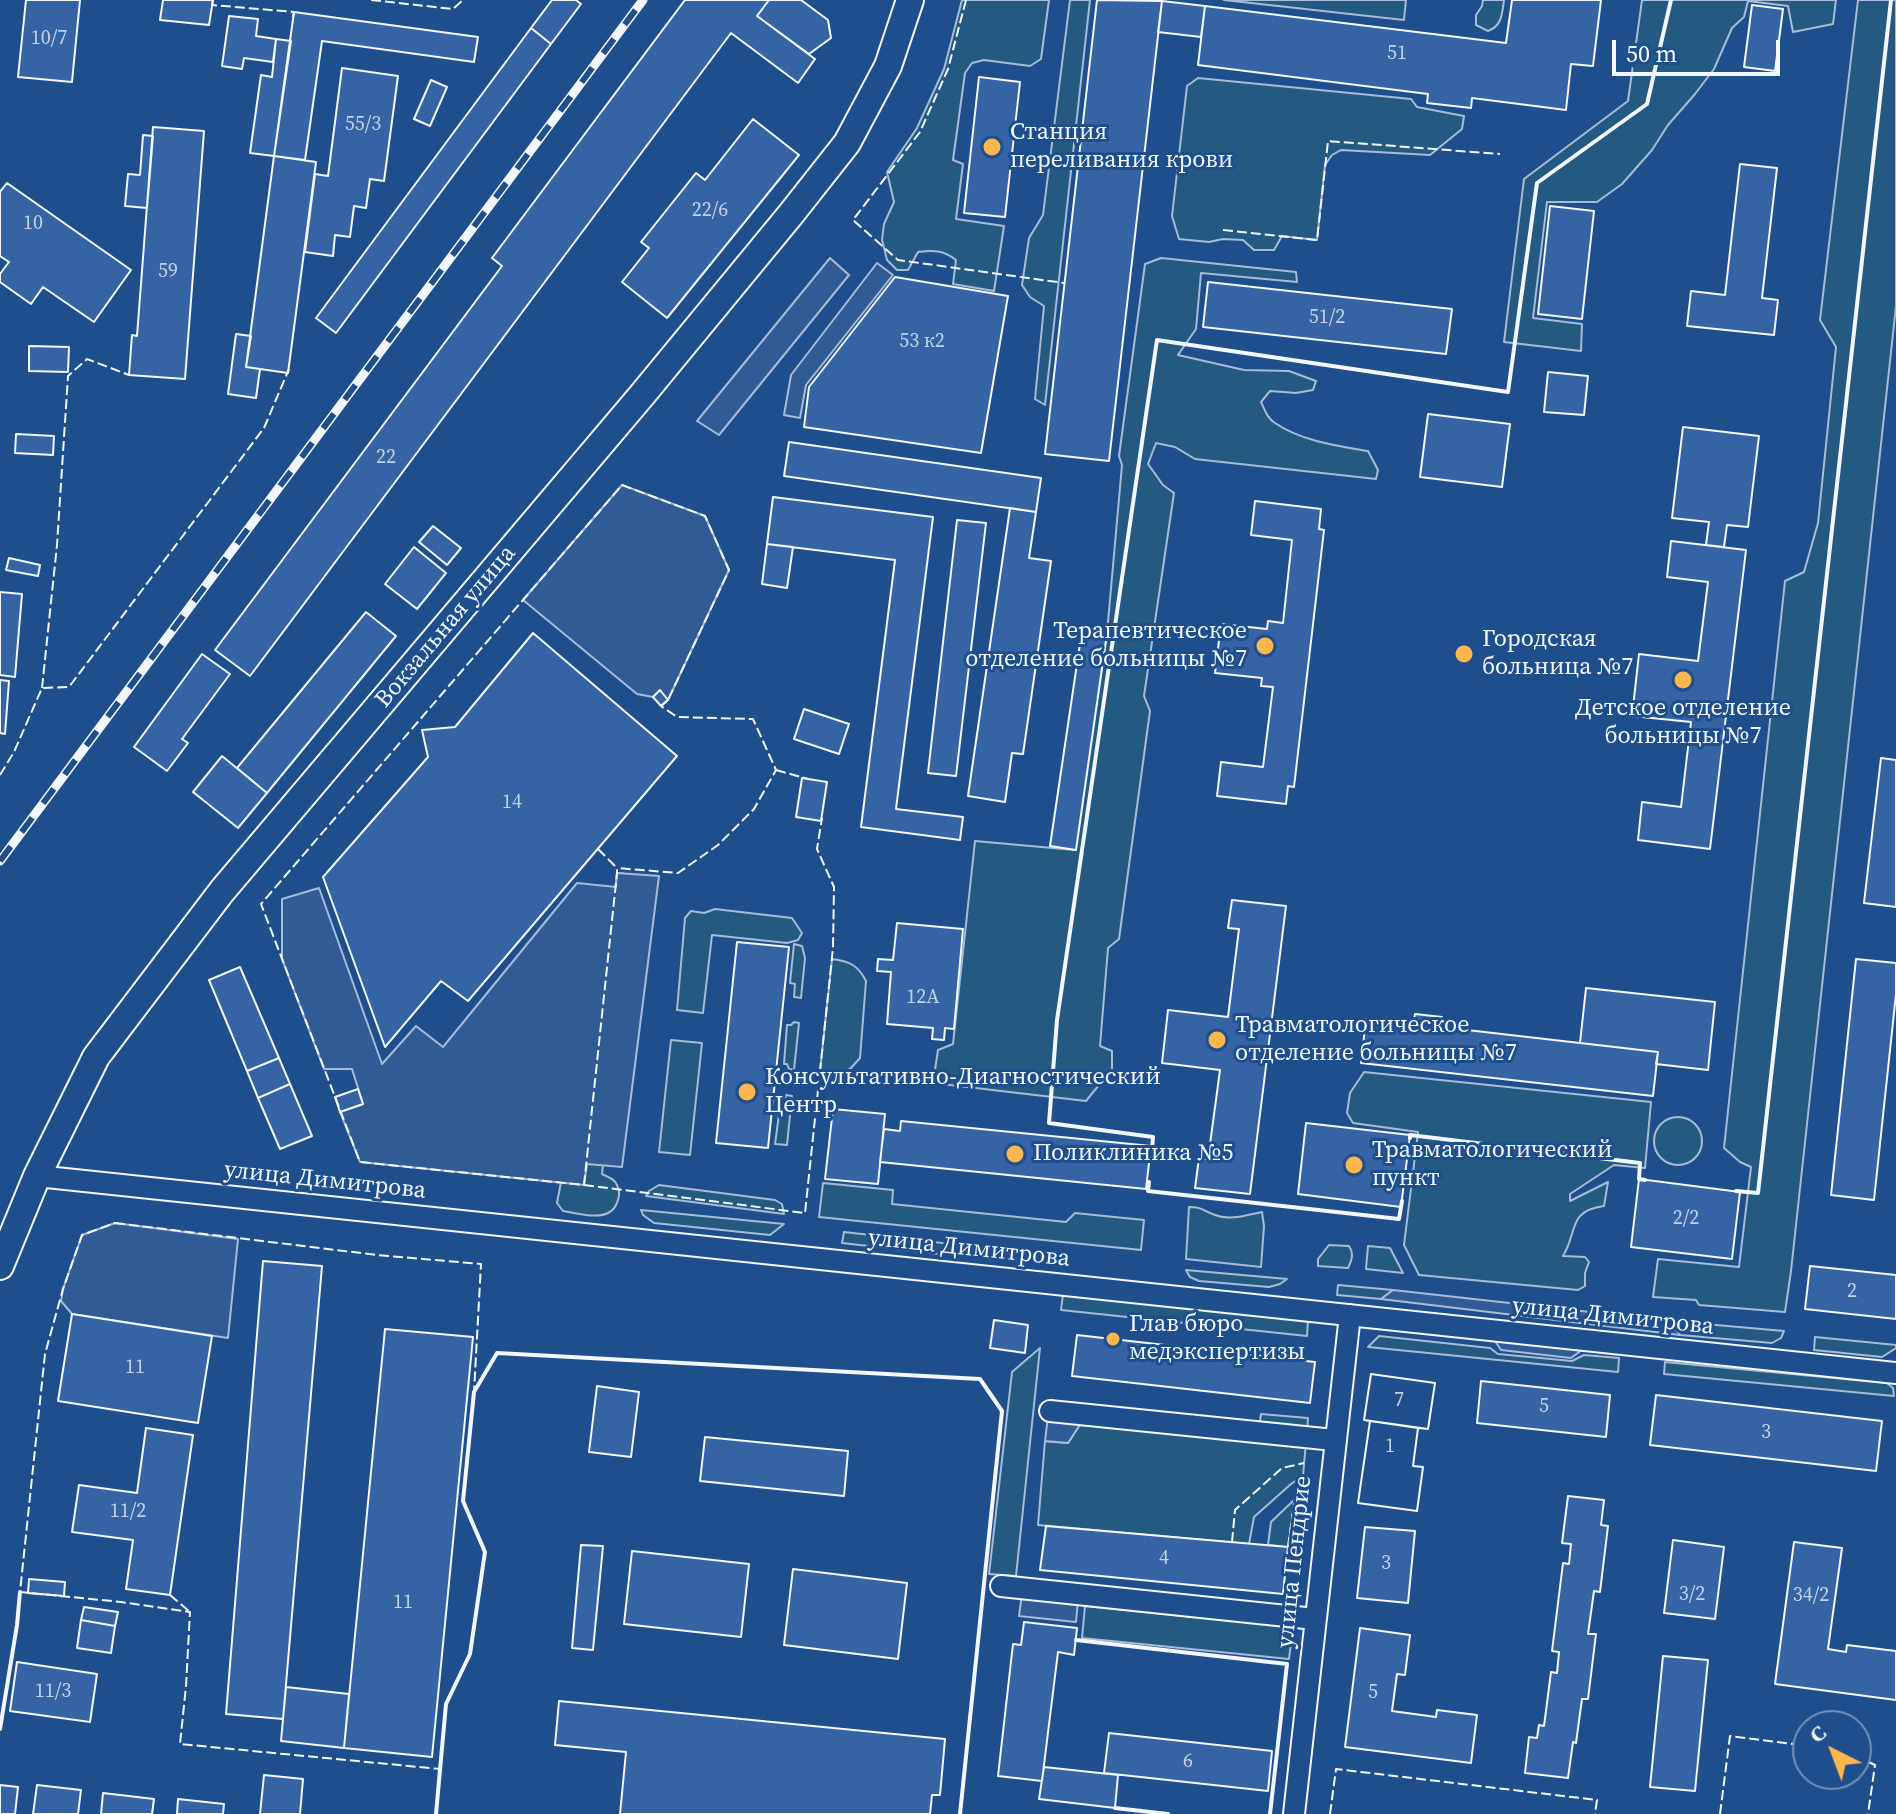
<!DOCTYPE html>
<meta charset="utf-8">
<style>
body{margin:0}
#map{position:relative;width:1896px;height:1814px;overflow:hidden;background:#1f4e8c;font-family:"Source Serif 4",serif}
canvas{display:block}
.north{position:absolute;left:1792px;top:1710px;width:80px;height:80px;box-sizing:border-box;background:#1f4e8c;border:2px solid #7391ba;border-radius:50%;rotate:318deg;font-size:22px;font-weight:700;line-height:32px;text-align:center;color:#f2f6ff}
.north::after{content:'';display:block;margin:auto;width:28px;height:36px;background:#ffb74d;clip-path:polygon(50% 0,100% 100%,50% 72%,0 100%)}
.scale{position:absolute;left:1612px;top:40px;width:168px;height:36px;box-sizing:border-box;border:4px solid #f2f6ff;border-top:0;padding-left:10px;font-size:24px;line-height:28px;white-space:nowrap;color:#f2f6ff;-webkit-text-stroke:6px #1f4e8c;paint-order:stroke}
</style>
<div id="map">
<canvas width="1896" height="1814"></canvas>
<div class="north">С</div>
<div class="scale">50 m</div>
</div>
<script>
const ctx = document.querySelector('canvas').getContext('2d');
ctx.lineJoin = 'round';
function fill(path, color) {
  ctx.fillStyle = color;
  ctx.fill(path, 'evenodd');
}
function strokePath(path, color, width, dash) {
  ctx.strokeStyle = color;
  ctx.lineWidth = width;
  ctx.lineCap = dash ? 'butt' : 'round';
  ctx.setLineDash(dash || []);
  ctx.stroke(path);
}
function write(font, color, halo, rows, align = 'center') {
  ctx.font = font + ' "Source Serif 4",serif';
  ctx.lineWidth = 6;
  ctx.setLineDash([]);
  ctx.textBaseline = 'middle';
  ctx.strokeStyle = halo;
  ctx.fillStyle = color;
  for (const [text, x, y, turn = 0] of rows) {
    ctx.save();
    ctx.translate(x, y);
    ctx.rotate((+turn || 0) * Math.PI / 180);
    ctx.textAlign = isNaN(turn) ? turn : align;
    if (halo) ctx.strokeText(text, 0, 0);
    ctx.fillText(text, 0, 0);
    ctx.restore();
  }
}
const green = new Path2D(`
 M962 0H1049L1041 59 1030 66 984 60 972 63 965 73 953 160 963 164 956 219 1004 226 994 291 953 284 956 260C943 250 934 250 918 252L908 270H897L887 260 882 240 884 224 894 202 887 172 917 128 944 69Z
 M1070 0H1090L1045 405 1035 399 1044 306 1030 297 1022 285 1029 238 1043 215Z
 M1224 0H1406L1404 20Z
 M1483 0H1504C1502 14 1502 26 1488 31L1476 25V15L1482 6Z
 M1642 0H1836L1833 24 1793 32 1788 6 1748 1 1744 17 1732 28 1714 69 1695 94 1668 125 1652 150 1622 184 1597 202H1547L1533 318 1582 324 1581 351 1504 342 1524 179 1628 101Z
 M1858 0H1896V306L1791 1271 1785 1312 1699 1305 1696 1300 1653 1297 1658 1259 1739 1267 1751 1167 1740 1162 1724 1148 1785 581 1804 572 1818 523 1836 347 1820 320Z
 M1198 78 1411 99 1417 107 1464 116 1462 129 1430 155 1341 150 1332 155 1325 165 1317 240 1282 236 1274 250H1254L1243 240 1223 239 1209 242 1179 239 1172 216 1187 86Z
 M1161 258 1296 272 1297 282 1201 273 1196 329 1178 355 1244 370 1289 371 1316 381 1313 390 1296 393 1270 391 1261 402C1265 410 1267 418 1275 423 1301 441 1338 446 1368 451L1378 470 1376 479 1195 459 1175 447 1156 443 1148 464 1163 485 1174 493 1144 696 1150 711 1119 939 1108 948 1100 1046 1112 1051V1069L1086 1101 933 1083 938 1050 953 1044 975 841 1075 850 1107 633 1122 465 1119 456 1145 264Z
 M617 873 636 875 602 1174C608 1177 615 1179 617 1185 622 1194 617 1209 608 1213 597 1219 575 1213 563 1211L557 1203 561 1182 584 1184Z
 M715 909 792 918 802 933 798 940 787 943 712 935 703 1013 677 1010 685 918 691 911 704 913Z
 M794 944 802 946 805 958 801 998 794 997 795 984 790 983Z
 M832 959C849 961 858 965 866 981L860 1058 850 1069 842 1072 820 1071Z
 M794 1022 799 1023 794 1070 789 1069 787 1064H784L787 1025H791Z
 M671 1040 702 1043 690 1155 659 1152Z
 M1364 1072 1651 1102 1645 1168 1614 1165 1570 1194V1201L1608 1182 1604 1206C1567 1211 1578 1232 1563 1256L1585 1257 1589 1262 1585 1273V1286L1578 1290 1419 1275 1404 1245 1418 1132 1353 1123 1347 1113 1350 1093Z
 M786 1095 792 1096 787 1145 775 1144 780 1107H784Z
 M1654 1141a24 24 0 1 1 48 0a24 24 0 1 1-48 0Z
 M823 1183 893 1190 892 1204 1066 1222 1075 1213 1144 1220 1141 1250 819 1217Z
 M659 1185 775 1200 782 1204 784 1214 646 1196 649 1191Z
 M1189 1207C1203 1207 1203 1211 1215 1215 1229 1221 1247 1215 1262 1212L1264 1226 1261 1267 1186 1259Z
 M641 1210 784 1224 770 1235 654 1223 643 1215Z
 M844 1232 951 1244 939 1254 842 1243Z
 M1329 1245 1349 1246C1354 1253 1352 1260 1348 1268L1318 1266V1259Z
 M1368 1246 1390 1248 1403 1273 1366 1269Z
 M1186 1270 1287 1279 1280 1284 1269 1287 1199 1281 1190 1277Z
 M1338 1285 1393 1290 1381 1299 1337 1295Z
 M1063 1294 1308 1320 1307 1336 1061 1310Z
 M1671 1321 1784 1331 1781 1338 1772 1343 1680 1335Z
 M1379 1336 1490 1348 1498 1354 1572 1361 1584 1355 1619 1358 1618 1372 1368 1347Z
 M1815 1337 1896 1345V1348L1882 1357 1814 1350Z
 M1040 1348 1016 1576 989 1574 1012 1372Z
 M1665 1362 1887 1383 1893 1388 1894 1396 1664 1374Z
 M1261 1414 1308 1418 1307 1433 1259 1428Z
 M1083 1420 1306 1442 1303 1476 1291 1484 1254 1517 1249 1544 1038 1525 1045 1441 1068 1443Z
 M1295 1499 1288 1547 1268 1545 1271 1522Z
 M1085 1606 1293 1627 1289 1659 1082 1638Z`);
const parking = new Path2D(`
 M830 258 849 275 719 435 697 421Z
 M877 263 893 275 806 385 800 418 784 415 791 375Z
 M622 485 705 516 729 570 668 700 660 691 653 697 637 694 523 600Z
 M617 873 659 876 622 1167 587 1164 584 1185 360 1162 340 1112 363 1104 352 1069H324L282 959V899L319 888 382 1064 416 1026 443 1047 577 883 616 887Z
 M115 1223 238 1239 228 1338 72 1314 61 1301 63 1289 82 1235Z
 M1393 1290 1671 1321 1680 1335 1381 1299Z
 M1495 1341 1582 1350 1571 1358 1501 1350Z
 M1048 1416 1083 1420 1068 1443 1045 1441Z
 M1022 1594 1078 1600 1076 1622 1019 1616Z`);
const building = new Path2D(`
 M26 0H80L72 82 18 77Z
 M163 0H213L209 25 160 20Z
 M552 0H576L581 4 551 44 531 28Z
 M685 0H769L757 16 815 59 798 83 731 33 250 676 215 650 502 266 492 258Z
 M769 0H801L828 20 831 38 809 54 757 16Z
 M1097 0 1162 1 1109 461 1045 454Z
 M1512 0H1601L1593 66 1571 64 1566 110 1472 98 1471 108 1427 103 1428 94 1198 65 1205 6 1506 43Z
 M1162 1 1205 6 1201 37 1158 32Z
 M1752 5 1783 9 1775 71 1744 67Z
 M294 12 478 37 474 62 322 41 305 160 274 156Z
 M229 16 258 19 256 36 276 39 273 62 244 58 242 69 222 66Z
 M531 28 551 44 336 333 316 318Z
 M276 39 291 41 274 156 250 153 261 75 272 77Z
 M342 68 398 76 384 181 370 179 366 208 354 206 350 237 335 235 333 256 305 252 315 174 328 176Z
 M979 77 1020 82 1005 217 964 213Z
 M431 80 447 87 430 126 414 119Z
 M753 119 799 155 667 318 622 282 649 248 641 242 696 173 705 180Z
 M153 127 204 131 185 379 129 375 132 335 137 336Z
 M143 135 153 136 147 208 125 206 128 174 140 175Z
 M274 156 316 162 288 373 246 367Z
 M1740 164 1777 168 1762 298 1778 300 1774 335 1687 326 1691 291 1725 295Z
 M7 183 131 270 94 322 43 287 31 304 0 282V274L9 262 0 256V192Z
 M1550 206 1594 211 1582 319 1538 314Z
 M895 277 1008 296 981 453 804 427 809 387Z
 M1208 282 1452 309 1446 354 1203 327Z
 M236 334 251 336 246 367 260 369 256 398 228 394Z
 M29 346 69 347 68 372 29 371Z
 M1548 372 1588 376 1584 415 1544 412Z
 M1428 414 1510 424 1502 487 1420 477Z
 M1683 427 1759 436 1748 527 1727 525 1724 547 1706 545 1709 522 1672 518Z
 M16 434 54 436 53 455 15 453Z
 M789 442 1041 478 1036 512 784 476Z
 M773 497 933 517 896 809 963 817 960 840 861 827 895 560 767 544Z
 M1255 501 1321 509 1319 529 1324 530 1294 787 1288 786 1286 804 1217 796 1221 762 1263 767 1273 687 1261 686 1262 678 1215 673 1221 624 1267 629 1268 621 1283 623 1292 540 1251 535Z
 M1010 508 1036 512 1029 558 1051 561 1023 754 1012 753 1005 802 968 796Z
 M957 520 986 523 956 776 928 773Z
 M433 526 461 548 447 565 419 542Z
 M1671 541 1746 550 1710 849 1638 840 1642 802 1681 807 1691 722 1632 716 1639 654 1698 661 1708 582 1667 577Z
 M767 544 793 547 787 588 762 584Z
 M414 547 446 573 417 609 385 584Z
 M9 558 40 565 38 576 6 570Z
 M0 592 22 594 15 677 0 675Z
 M366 612 396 636 267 793 237 768Z
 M1082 630 1107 633 1076 850 1050 846Z
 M533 633 677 756 468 1001 441 981 385 1047 323 877 428 757 422 730 455 727Z
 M202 654 230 674 182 739 188 743 167 771 134 747Z
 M0 680 9 681 5 734 0 733Z
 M660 690 668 700 661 706 653 697Z
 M804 709 849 724 839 754 794 739Z
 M222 756 267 793 238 828 193 792Z
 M1881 758 1896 760V907L1864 903Z
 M802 778 827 782 821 821 796 817Z
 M1232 900 1286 906 1250 1194 1195 1188 1199 1158 1208 1159 1220 1070 1162 1063 1168 1010 1228 1017 1239 929 1228 928Z
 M897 923 963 929 954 1029 945 1028 944 1040 932 1039 933 1028 887 1024 891 972 877 971 878 959 893 960Z
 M737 942 789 947 768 1148 716 1143Z
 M1856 959 1896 963V994L1874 1200 1831 1195Z
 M240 967 279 1058 247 1071 209 980Z
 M1586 988 1715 1002 1708 1070 1656 1064 1658 1052 1580 1043Z
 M1415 1014 1442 1017 1441 1027 1658 1052 1653 1096 1361 1063 1366 1019 1413 1024Z
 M279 1058 290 1084 258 1098 247 1071Z
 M290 1084 312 1136 280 1149 258 1098Z
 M358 1089 363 1104 340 1112 335 1097Z
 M833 1109 885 1114 878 1184 825 1179Z
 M901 1121 1151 1146 1146 1189 880 1162 884 1129 900 1131Z
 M1306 1123 1410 1135 1401 1207 1298 1194Z
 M1639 1179 1740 1192 1732 1259 1631 1247Z
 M263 1261 322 1266 283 1719 226 1714Z
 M1810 1266 1896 1275V1319L1805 1309Z
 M72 1314 212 1336 198 1423 58 1401Z
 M994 1320 1028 1325 1025 1353 990 1348Z
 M385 1329 473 1337 432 1757 344 1748Z
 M1077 1335 1315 1362 1310 1403 1072 1376Z
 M1371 1374 1435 1383 1428 1429 1364 1420Z
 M1371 1374 1435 1383 1428 1429 1418 1428 1413 1466 1423 1467 1417 1511 1358 1503 1370 1421 1364 1420Z
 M1481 1381 1610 1395 1606 1437 1477 1423Z
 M597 1386 639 1392 631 1457 589 1452Z
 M1656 1395 1882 1421 1876 1471 1650 1445Z
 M1370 1421 1418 1428 1413 1466 1423 1467 1417 1511 1358 1503Z
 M146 1428 193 1435 170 1595 126 1589 133 1540 72 1532 79 1485 137 1493Z
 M705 1437 848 1451 844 1496 700 1481Z
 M1568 1496 1604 1500 1601 1525 1608 1526 1600 1592 1594 1591 1588 1634H1596L1588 1699H1582L1576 1743 1573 1742 1568 1778 1525 1773 1529 1737 1537 1738 1539 1725 1544 1726 1551 1672 1557 1673 1559 1652 1552 1651 1563 1563 1569 1564 1571 1544 1562 1543Z
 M1046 1526 1288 1547 1283 1594 1040 1570Z
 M1365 1527 1415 1531 1408 1603 1357 1598Z
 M1673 1540 1724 1547 1715 1619 1664 1613Z
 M1794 1542 1842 1548 1828 1649 1846 1652 1847 1645 1896 1651V1700L1775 1684Z
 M581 1545 603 1546 593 1650 572 1648Z
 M632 1551 749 1564 741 1637 624 1624Z
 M793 1569 907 1583 898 1659 784 1645Z
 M29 1579 65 1582 64 1596 28 1593Z
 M84 1607 118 1612 115 1626 81 1620Z
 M81 1620 115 1626 111 1653 77 1648Z
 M1024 1622 1077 1628 1074 1655 1058 1652 1042 1781 998 1776 1013 1644 1021 1645Z
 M1360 1628 1410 1635 1405 1675 1397 1674 1392 1711 1436 1717 1437 1710 1477 1715 1471 1763 1345 1747Z
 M1663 1656 1708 1660 1695 1791 1650 1787Z
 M17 1662 97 1674 90 1722 10 1711Z
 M286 1687 349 1694 344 1748 281 1741Z
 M559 1701 945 1739 940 1795H932L930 1814H620L626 1752 555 1745Z
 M1109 1733 1272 1751 1268 1791 1104 1773Z
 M1044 1767 1118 1775 1115 1808 1039 1799Z
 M264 1775 303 1779 300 1814H260Z
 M0 1785 18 1787 15 1814H0Z
 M37 1785 81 1790 78 1814H33Z
 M103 1793 154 1799 152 1814H101Z
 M178 1799 224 1804 223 1814H177Z`);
const minor = new Path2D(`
 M37 1176 1896 1373
 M1050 1411 1334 1440
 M1001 1586 1315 1619
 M1294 1814 1350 1315`);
const tertiary = new Path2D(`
 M0 1266 37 1176 96 1057 222 891 642 395 791 214 847 143 888 66 910 0`);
const rail = new Path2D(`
 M0 861 643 0`);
const fence = new Path2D(`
 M213 0 212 5 294 12 293 17
 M371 0 453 9 463 0
 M966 0 948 69 920 132 853 220 898 260 1064 283
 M1223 230 1317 240 1328 141 1500 154
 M42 688 57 545 68 376 87 359 129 375
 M776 770 808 779
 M0 775 14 752 42 688 69 687 264 428 289 369
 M598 849 617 868V873L584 1185 360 1162 261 904 622 485 705 516 729 570 668 700 661 706 677 717 753 719 776 770 754 809 718 845 678 873 617 868
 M584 1185 805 1213 833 948 834 887 817 849 822 818
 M115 1223 377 1255 481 1264 474 1392 463 1501 485 1552 470 1654 446 1704 440 1769 180 1744 186 1686 190 1612 121 1602 20 1592 45 1354 63 1289 82 1235Z
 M1232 1542 1235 1510 1282 1468 1304 1463
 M1288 1547 1294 1503
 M170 1595 190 1612
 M1856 1756 1875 1765 1868 1814
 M1330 1814 1336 1769 1597 1800 1595 1814
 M1720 1814 1730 1736 1808 1746`);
const wall = new Path2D(`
 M1410 1138V1135L1640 1163 1639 1179 1645 1180
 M1152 1150 1153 1137 1049 1123 1057 1020 1157 340 1508 392 1537 183 1647 104 1671 0
 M1149 1182 1148 1191 1399 1219 1402 1201
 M1736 1191 1758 1193 1891 0
 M1076 1640 1287 1664 1270 1814
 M0 1729 17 1625 20 1592
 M1115 1808 1168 1814
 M436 1814 446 1704 470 1654 485 1552 463 1501 474 1392 497 1353 980 1379 1002 1411 960 1814`);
const markers = [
 [992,147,10,"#ffb74d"],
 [1265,646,10,"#ffb74d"],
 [1464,654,10,"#ffb74d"],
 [1683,680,10,"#ffb74d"],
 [1217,1040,10,"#ffb74d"],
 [747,1092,10,"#ffb74d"],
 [1015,1154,10,"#ffb74d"],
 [1354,1165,10,"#ffb74d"],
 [1113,1339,8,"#ffb74d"]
];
const numberNames = [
 ["10/7",49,39],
 ["51",1397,54],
 ["55/3",363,125],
 ["22/6",710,211],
 ["10",33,224],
 ["59",168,272],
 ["51/2",1327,318],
 ["53 к2",922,342],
 ["22",386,458],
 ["14",512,803],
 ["12А",923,998],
 ["2/2",1686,1219],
 ["2",1852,1292],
 ["11",135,1368],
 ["7",1399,1401],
 ["5",1544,1407],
 ["3",1766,1433],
 ["1",1390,1447],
 ["11/2",128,1512],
 ["4",1164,1559],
 ["3",1386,1564],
 ["3/2",1692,1595],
 ["34/2",1811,1596],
 ["11",403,1603],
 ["11/3",53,1692],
 ["5",1373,1693],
 ["6",1188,1762]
];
const poiNames = [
 ["Станция",1010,133],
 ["переливания крови",1010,161],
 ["Терапевтическое",1247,632,"right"],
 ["отделение больницы №7",1247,660,"right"],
 ["Городская",1482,640],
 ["больница №7",1482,668],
 ["Детское отделение",1683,709,"center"],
 ["больницы №7",1683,737,"center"],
 ["Травматологическое",1235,1026],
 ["отделение больницы №7",1235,1054],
 ["Консультативно-Диагностический",765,1078],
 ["Центр",765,1106],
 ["Травматологический",1372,1151],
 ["пункт",1372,1179],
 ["Поликлиника №5",1033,1154],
 ["Глав бюро",1129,1325],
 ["медэкспертизы",1129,1353]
];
const streetNames = [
 ["Вокзальная улица",446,627,-50],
 ["улица Димитрова",325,1181,6],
 ["улица Димитрова",969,1249,6],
 ["улица Димитрова",1613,1317,6],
 ["улица Пендрие",1295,1562,-84]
];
fill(green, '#245a82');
strokePath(green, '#a8bbd7', 2);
fill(parking, '#305b95');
strokePath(parking, '#a8bbd7', 2);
fill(building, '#3563a3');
strokePath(building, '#f2f6ff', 2);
strokePath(minor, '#f2f6ff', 24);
strokePath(tertiary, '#f2f6ff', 30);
strokePath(minor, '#1f4e8c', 20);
strokePath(tertiary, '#1f4e8c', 26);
strokePath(rail, '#f2f6ff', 9);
strokePath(rail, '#1f4e8c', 6, [18]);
strokePath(fence, '#f2f6ff', 2, [10, 4]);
strokePath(wall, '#f2f6ff', 4);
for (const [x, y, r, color] of markers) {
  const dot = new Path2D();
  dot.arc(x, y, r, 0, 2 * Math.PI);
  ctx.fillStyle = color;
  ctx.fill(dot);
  strokePath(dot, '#1f4e8c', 3);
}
write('20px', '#c3d1e8', null, numberNames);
write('24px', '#f2f6ff', '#1f4e8c', poiNames, 'left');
write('24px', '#f2f6ff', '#1f4e8c', streetNames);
</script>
